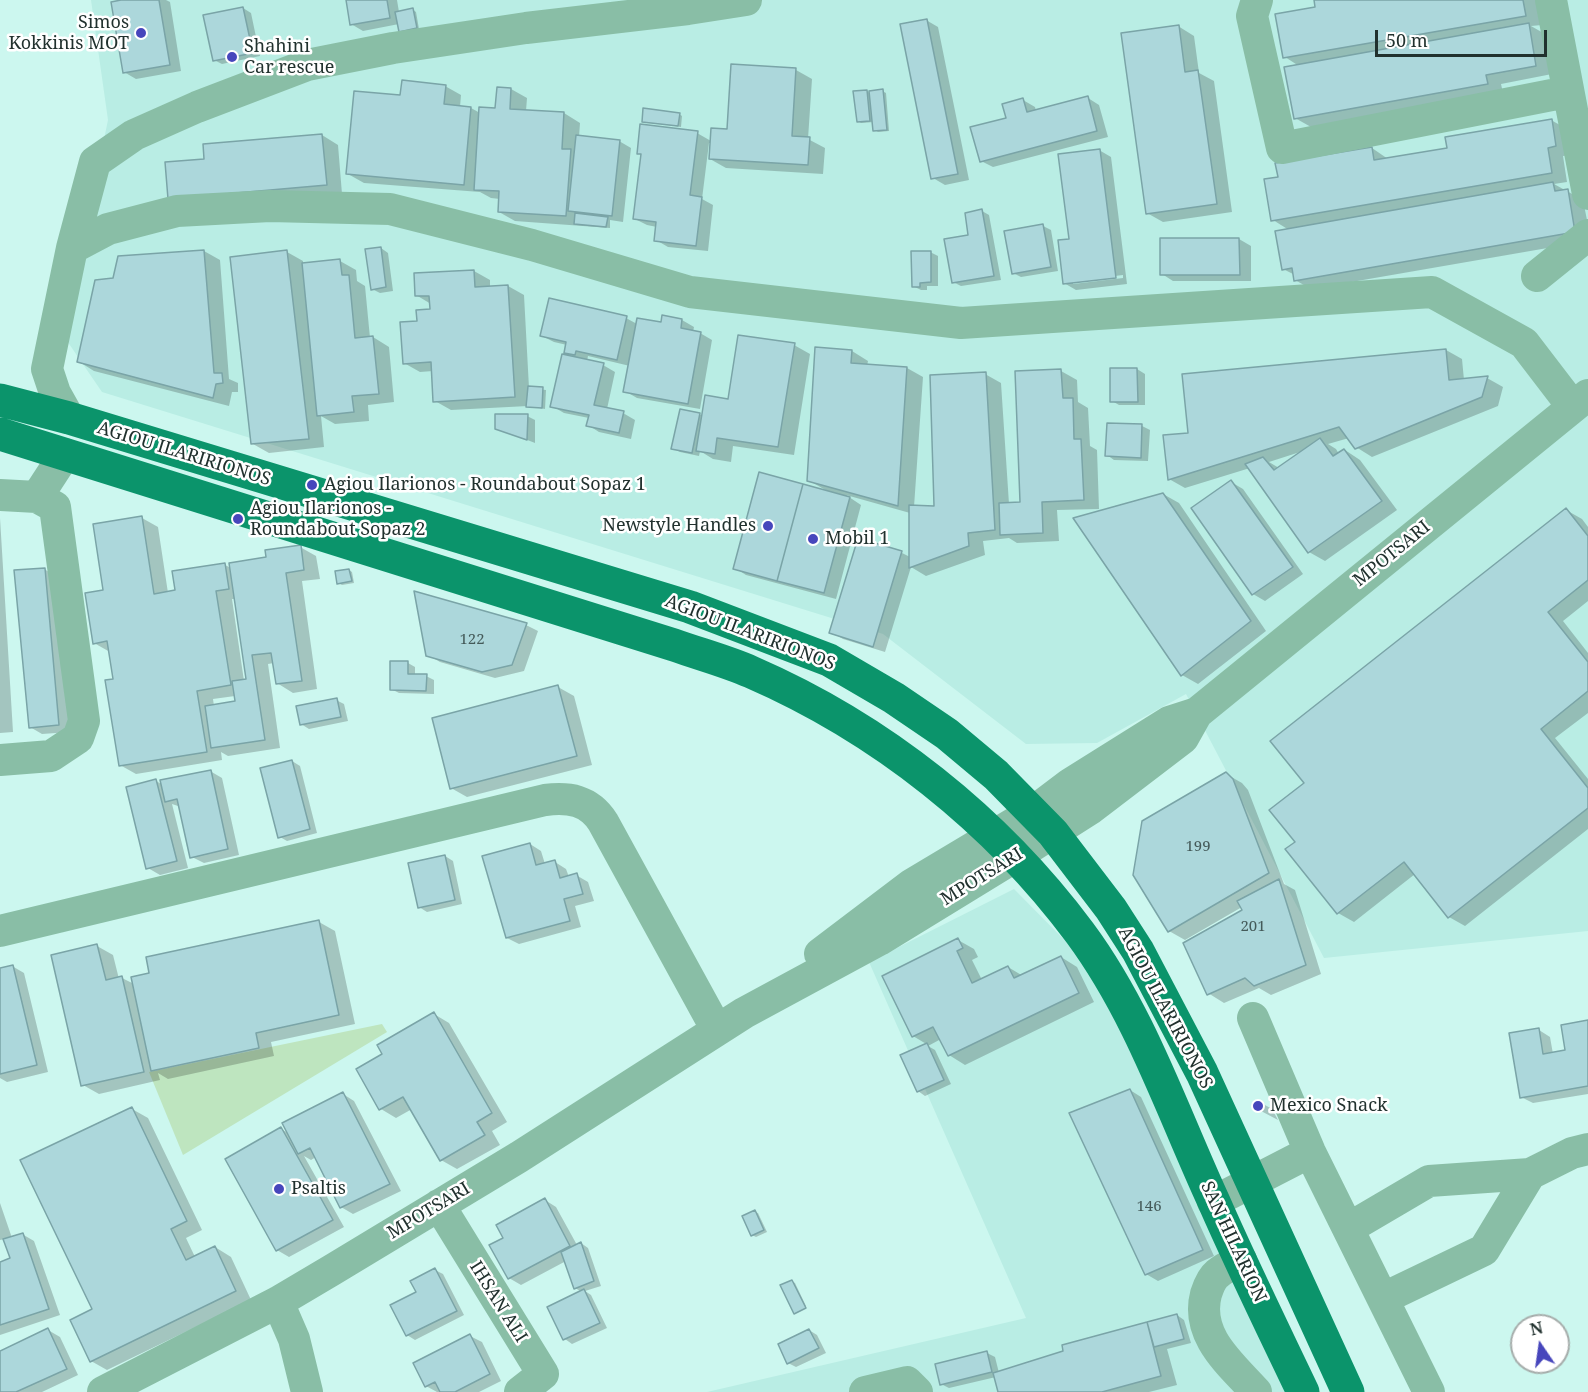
<!DOCTYPE html>
<style>
body{margin:0}
#map{position:relative;width:1588px;height:1392px;overflow:hidden;background:#ccf7ef;font-family:"Noto Serif",serif}
canvas{display:block}
.north{position:absolute;left:1510px;top:1314px;width:60px;height:60px;box-sizing:border-box;background:#fff;border:2px solid #a6adab;border-radius:50%;rotate:347deg;font-size:16px;font-weight:700;line-height:24px;text-align:center;color:#21312e}
.north::after{content:'';display:block;margin:auto;width:21px;height:27px;background:#4746bc;clip-path:polygon(50% 0,100% 100%,50% 72%,0 100%)}
.scale{position:absolute;left:1375px;top:30px;width:172px;height:27px;box-sizing:border-box;border:3px solid #21312e;border-top:0;padding-left:8px;font-size:18px;line-height:21px;white-space:nowrap;color:#21312e;-webkit-text-stroke:4px #fff;paint-order:stroke}
</style>
<div id="map">
<canvas width="1588" height="1392"></canvas>
<div class="north">N</div>
<div class="scale">50 m</div>
</div>
<script>
const ctx = document.querySelector('canvas').getContext('2d');
ctx.lineJoin = 'round';
function fill(path, color) {
  ctx.fillStyle = color;
  ctx.fill(path, 'evenodd');
}
function strokePath(path, color, width, dash) {
  ctx.strokeStyle = color;
  ctx.lineWidth = width;
  ctx.lineCap = dash ? 'butt' : 'round';
  ctx.setLineDash(dash || []);
  ctx.stroke(path);
}
function write(font, color, halo, rows, align = 'center') {
  ctx.font = font + ' "Noto Serif",serif';
  ctx.lineWidth = 5;
  ctx.setLineDash([]);
  ctx.textBaseline = 'middle';
  ctx.strokeStyle = halo;
  ctx.fillStyle = color;
  for (const [text, x, y, turn = 0] of rows) {
    ctx.save();
    ctx.translate(x, y);
    ctx.rotate((+turn || 0) * Math.PI / 180);
    ctx.textAlign = isNaN(turn) ? turn : align;
    if (halo) ctx.strokeText(text, 0, 0);
    ctx.fillText(text, 0, 0);
    ctx.restore();
  }
}
const built = new Path2D(`
 M91 0H1588V931L1324 958 1186 694 1097 743 1026 744 883 634 102 392 63 335 108 120Z
 M1014 889 1094 970 1286 1392H707L1026 1318 869 962Z`);
const green = new Path2D(`
 M382 1024 387 1032 183 1155 149 1072Z`);
const shadow = new Path2D(`
 M130 0H166L170 2 181 71 136 79 124 72Z
 M347 0H397L399 12 413 10 416 12 419 29 403 33 399 24 363 31 351 24Z
 M1315 0H1537L1542 25 1531 26 1545 34 1552 74 1501 84 1503 93 1311 127 1295 118 1299 66 1285 57 1317 8Z
 M243 8 251 13 260 56 222 64 214 60Z
 M926 20 938 27 969 180 945 185 933 178Z
 M1178 26 1194 36 1199 73 1214 81 1232 212 1163 222 1147 213Z
 M732 66 796 70 812 79 808 139 825 148 823 174 726 168 710 159 711 143H709L702 199 713 205 708 251 668 247 656 240 657 227 647 225 635 219 642 155 638 153 697 133 711 141 728 131Z
 M445 86 461 95 460 107 471 108 480 113 497 109 511 89 527 98 526 111 564 113 580 123 579 137 619 141 631 148 623 222 610 220V228L515 221 499 212 500 199 491 198 480 192 364 183 348 174 402 97Z
 M867 91 871 94 882 91 886 93 889 131 878 132 875 130 874 122 861 123 858 121Z
 M1088 98 1099 105 1108 137 993 167 981 161 1007 119 1023 100 1035 107 1036 111Z
 M679 114 682 116 681 127 643 121Z
 M1551 120 1567 129 1572 155 1563 156 1567 182 1554 184 1583 200 1588 225V241L1311 289 1295 280V275L1283 269 1289 230 1273 220 1279 178 1372 148 1388 159 1448 149Z
 M322 135 338 145 342 194 169 198 206 161Z
 M1099 150 1111 157 1127 284 1076 290 1064 283 1070 240ZM1123 275V278L1073 284V281Z
 M982 211 989 215 1001 280 961 286 953 282 970 236Z
 M1043 226 1051 230 1058 271 1021 277 1013 273Z
 M1239 239 1251 246V281H1173L1162 274 1161 240Z
 M381 248 388 253 393 291 380 293 372 289Z
 M204 251 220 260 229 379 238 383V392H232L229 406 94 371 78 361 115 280Z
 M287 252 303 261V264L340 261 356 270 357 281 365 286 370 338 373 337 389 347 394 402 368 405 369 421 335 424 321 416 324 447 269 453 253 444Z
 M930 252 938 256V286H927V290H921L913 286Z
 M474 271 490 280V287L508 286 524 295 529 388 546 390 545 409 528 406 451 410 435 401 433 371 420 372 404 363 419 323 432 311 431 304 416 295Z
 M626 318 637 324 663 323 682 320 694 327 693 332 700 333 712 340 700 409 637 398 625 391 630 366 588 356 587 361 603 365 615 372 607 409 623 413 635 420 631 439 599 432 588 425 589 418 564 413 552 406 576 358 565 352 567 345 554 342 542 336Z
 M794 345 810 354 794 455 733 446 731 462 713 459 700 451 699 456 680 452 673 448 699 414 703 416 729 400Z
 M1446 350 1462 359 1464 380 1487 378 1503 387 1498 406 1372 457 1356 447 1349 438 1328 444 1336 449 1339 454 1345 450 1360 460 1397 510 1325 561 1309 552 1250 468 1185 488 1169 479 1189 435ZM1300 452 1279 468 1269 462Z
 M852 351 868 361 867 366 907 368 923 377 914 507 935 508 985 374 1001 383 1009 504 1022 503 1061 371 1077 380 1078 402 1088 408 1090 446 1097 450 1099 509 1057 510 1059 541 1017 543 1009 538 983 541 985 555 926 576 911 567 885 652 843 639 831 632 859 540 902 553 910 557V513L846 495 861 505 836 599 746 575 735 568 829 492 808 480Z
 M1137 369 1145 374V405H1119L1112 401 1111 370Z
 M527 416 535 420V443L497 428Z
 M1108 425 1142 426 1150 430 1148 461 1114 460 1107 455Z
 M1231 482 1243 489 1303 574 1265 601 1253 594 1193 508Z
 M1163 494 1179 503 1266 631 1198 684 1182 675Z
 M1566 510 1582 519 1588 527V601L1563 621 1588 653V713L1555 738 1588 779V829L1465 926 1449 917 1415 874 1354 922 1338 913 1297 842 1306 783Z
 M0 518 13 732 0 733Z
 M142 518 158 527 168 593 177 592 225 565 231 568 268 559 300 547 316 556 320 579 302 581 317 689 293 693 277 683 274 663 268 664 280 748 228 756 221 752 222 760 136 774 120 765 115 681 110 652 94 643 105 591ZM232 599H236L248 680 244 681ZM235 696 236 702 214 706 213 699Z
 M44 569 56 576 70 732 42 734 30 727Z
 M349 570 352 572 354 583 342 585 338 583Z
 M526 625 538 631 524 671 495 678 440 662 428 655Z
 M408 663 415 667V676H426L434 680V694L399 693 391 689Z
 M558 687 574 696 592 765 467 797 451 788Z
 M336 700 344 704 348 721 309 729 301 724Z
 M292 761 300 766 317 833 287 841 280 837Z
 M210 771 222 778 239 855 204 863 192 857 181 807 172 804 188 868 160 875 148 868 156 781 163 785Z
 M1226 774 1242 783 1248 790 1284 884 1295 890 1321 974 1271 995 1259 988 1224 1003 1208 993 1244 911 1242 907 1185 940 1169 931Z
 M530 844 541 851 545 864 555 862 566 869 569 877 576 875 588 882 594 901 575 906 581 927 519 944 507 938Z
 M445 856 453 861 462 904 427 912 419 907Z
 M319 922 335 931 355 1024 271 1042 274 1056 168 1079 158 1073 160 1080 99 1094 83 1085 97 946 113 955 119 979 122 978 134 984Z
 M958 940 974 949 978 957 972 960 982 980 1008 967 1023 976 1061 957 1077 967 1094 1002 965 1065 949 1055 941 1039 928 1046 935 1050 951 1084 925 1096 918 1091 928 1045 913 1036Z
 M12 966 24 973 48 1072 7 1082 0 1078V969Z
 M434 1014 449 1023 507 1122 492 1131 500 1145 457 1169 441 1160 412 1109 396 1118 381 1109Z
 M1588 1022V1094L1533 1103 1521 1097 1539 1030 1550 1037 1553 1054 1566 1051Z
 M1130 1090 1141 1097 1214 1256 1158 1281 1146 1274Z
 M343 1094 354 1101 401 1191 353 1214 341 1207 316 1157 311 1160 304 1156 344 1227 289 1257 277 1250 281 1129 290 1134Z
 M1256 1100 1272 1109 1278 1120 1261 1111 1255 1101Z
 M132 1109 148 1118 202 1230 186 1238 195 1257 215 1247 231 1257 251 1300 107 1370 91 1361 94 1310Z
 M545 1200 556 1207 577 1245 581 1243 588 1248 601 1286 585 1291 591 1295 607 1328 572 1344 565 1339 582 1292 575 1288 566 1261 521 1285 509 1278 505 1238Z
 M0 1203 12 1238 22 1234 34 1241 60 1315 0 1335V1263L12 1259 5 1239 0 1240Z
 M755 1212 758 1213 767 1232 756 1237 752 1235Z
 M435 1270 443 1274 464 1315 415 1340 407 1335 418 1293Z
 M792 1281 795 1283 806 1306 795 1311Z
 M1177 1315 1184 1320 1191 1343 1167 1349 1177 1385 1149 1392H1000L996 1377 949 1388 941 1384 987 1353 995 1357 999 1373 1065 1352 1063 1346Z
 M48 1330 60 1337 78 1375 42 1392H0V1352Z
 M809 1330 817 1335 826 1353 796 1367 788 1363Z
 M470 1336 482 1342 501 1381 479 1392H437L426 1386Z`);
const building = new Path2D(`
 M121 0H159L170 65 123 73 111 2Z
 M346 0H387L390 18 350 25Z
 M1314 0H1523L1526 16 1283 58 1275 14 1315 7Z
 M243 7 253 53 213 61 203 15Z
 M413 8 417 28 399 32 395 12Z
 M927 19 958 174 931 179 900 24Z
 M1529 23 1536 66 1486 75 1488 84 1294 119 1284 67Z
 M1179 25 1185 72 1198 70 1217 204 1146 214 1121 33Z
 M731 64 796 68 792 136 810 137 808 165 709 159 711 128 727 129Z
 M402 80 446 85 444 104 471 107 464 185 346 174 354 91 400 95Z
 M497 87 511 88 510 109 564 112 562 149H571L566 216 498 212 499 191 474 190 479 107 495 108Z
 M883 89 887 130 873 131 869 91Z
 M867 90 870 121 857 122 853 91Z
 M1088 96 1097 131 980 162 970 127 1006 118 1002 104 1023 98 1027 112Z
 M643 108 680 113 678 126 642 122Z
 M1552 119 1556 146 1548 148 1552 173 1271 221 1264 179 1278 177 1275 163 1372 147 1374 160 1447 148 1445 137Z
 M640 124 698 131 690 195 702 197 696 246 654 241 656 222 633 219 641 154H637Z
 M322 134 327 185 168 199 165 162 204 159 203 144Z
 M576 135 620 140 612 216 568 211Z
 M1100 149 1116 278 1063 284 1058 240 1069 239 1058 154Z
 M1553 182 1555 191 1568 189 1575 232 1294 281 1292 268 1282 270 1275 231Z
 M982 209 994 276 952 283 944 239 968 235 965 213Z
 M575 213 608 217 606 227 574 224Z
 M1043 224 1051 267 1012 274 1004 231Z
 M1160 238H1239L1240 275H1160Z
 M381 247 386 287 371 290 365 249Z
 M204 250 214 373H222L223 383 216 384 213 398 77 362 95 280 113 278 118 256Z
 M287 250 309 439 251 444 230 257Z
 M911 251H931V282L920 283V287H912Z
 M340 259 342 275H349L355 338 373 336 379 394 352 396 354 412 317 416 302 263Z
 M474 270 475 287 508 285 515 397 433 402 431 362 403 364 400 322 417 321 416 310 430 309 429 296H415L414 273Z
 M549 298 627 316 617 360 576 351 575 355 564 353 566 342 540 336Z
 M662 315 682 319 681 328 701 332 688 404 623 392 637 318 661 322Z
 M738 335 795 343 778 447 717 438 715 454 696 451 705 395 728 399Z
 M815 347 852 350 851 363 907 367 898 506 807 481Z
 M1446 349 1449 380 1488 376 1482 397 1355 449 1339 427 1168 480 1163 435 1188 433 1182 374Z
 M562 354 604 363 594 405 624 411 619 433 586 426 589 415 550 407Z
 M1110 368H1137L1138 402H1110Z
 M1061 369 1063 398H1073L1074 439H1081L1084 500 1042 502 1043 533 1000 535 999 503 1020 502 1015 371Z
 M986 372 995 530 968 533 969 546 909 568V505L934 506 930 375Z
 M528 386 543 387 542 408 526 407Z
 M680 409 700 413 692 453 671 449Z
 M495 414H528L527 440 495 429Z
 M1107 423 1142 424 1141 458 1105 456Z
 M1320 438 1333 456 1344 449 1382 501 1308 553 1245 464 1263 457 1274 470Z
 M759 472 803 484 777 581 733 569Z
 M1231 480 1293 567 1252 595 1191 508Z
 M803 484 850 497 824 593 777 581Z
 M1163 493 1251 621 1181 676 1073 518Z
 M1566 508 1588 536V580L1548 612 1588 662V691L1541 729 1588 788V808L1448 918 1404 862 1337 914 1285 849 1295 842 1269 810 1304 783 1270 741Z
 M142 516 154 594 175 590 172 571 225 563 229 589 216 591 231 685 197 691 207 752 119 766 105 680 113 679 107 641 93 644 85 593 103 590 93 524Z
 M858 538 902 551 873 647 829 633Z
 M301 545 304 570 286 573 302 681 276 684 271 653 252 655 265 740 211 748 205 706 235 701 232 681 246 679 229 563 266 557 265 550Z
 M45 568 59 725 29 728 14 570Z
 M349 569 352 581 337 584 335 571Z
 M414 591 527 623 512 665 482 672 426 656Z
 M390 661H408V674H427L426 691 390 690Z
 M558 685 577 756 450 789 432 718Z
 M337 698 341 717 300 725 296 706Z
 M292 760 310 829 278 838 260 768Z
 M211 770 228 849 190 858 177 799 165 802 160 780Z
 M1226 772 1233 779 1269 873 1168 932 1133 875 1142 821Z
 M156 779 177 861 146 869 126 787Z
 M530 843 536 865 555 860 560 878 577 873 583 894 564 899 570 921 506 938 482 856Z
 M445 855 455 900 418 908 408 863Z
 M1279 879 1306 965 1254 986 1245 978 1207 995 1183 943 1242 910 1237 901Z
 M319 920 339 1015 256 1033 259 1048 151 1071 131 977 149 973 146 957Z
 M958 938 963 948 957 951 972 983 1008 966 1014 978 1061 956 1079 993 948 1056 933 1027 912 1037 882 976Z
 M97 944 106 980 122 976 144 1072 81 1086 51 955Z
 M13 965 37 1065 0 1074V968Z
 M434 1012 492 1113 477 1122 485 1135 440 1161 403 1097 379 1110 356 1069 382 1054 377 1045Z
 M1588 1020V1086L1520 1098 1509 1033 1539 1028 1543 1054 1565 1050 1561 1025Z
 M927 1043 944 1080 917 1092 900 1055Z
 M1130 1089 1203 1250 1145 1275 1069 1113Z
 M343 1092 390 1184 340 1208 310 1148 298 1154 282 1123Z
 M132 1107 187 1221 171 1229 186 1260 215 1246 236 1291 90 1362 70 1320 92 1309 20 1160Z
 M281 1127 333 1220 276 1251 225 1159Z
 M545 1198 570 1246 508 1279 489 1245 503 1238 496 1225Z
 M755 1210 764 1230 751 1236 742 1216Z
 M23 1233 49 1309 0 1325V1262L10 1258 3 1239Z
 M581 1242 594 1281 574 1289 561 1252Z
 M435 1268 457 1311 406 1336 390 1305 416 1292 410 1281Z
 M792 1280 806 1308 794 1314 780 1285Z
 M584 1289 600 1323 563 1340 547 1307Z
 M1177 1314 1184 1339 1154 1347 1147 1322Z
 M1147 1322 1161 1376 1102 1392H998L993 1373 1063 1351 1062 1345Z
 M48 1328 67 1369 16 1392H0V1351Z
 M809 1329 819 1348 787 1364 778 1344Z
 M470 1334 490 1374 455 1392H440L435 1382 425 1387 413 1363Z
 M987 1351 992 1372 940 1385 935 1364Z`);
const minor = new Path2D(`
 M1257 0 1252 16 1282 148 1567 92
 M1551 0 1588 194
 M72 248 108 229 177 211 270 206 390 209 532 245 690 292 961 323 1432 292 1524 343 1573 407
 M1537 276 1588 235
 M69 418 55 393 47 369 72 248 95 162 134 135 197 107 307 65 393 48 526 28 688 9 746 0
 M0 495 37 497 55 507 84 721 78 738 51 756 0 760
 M37 497 65 454
 M0 931 545 800C569 797 589 800 603 822L717 1030
 M820 954 911 885 1033 812 1070 784 1169 722 1197 713
 M1253 1018 1310 1152 1429 1392
 M1213 1202 1310 1152
 M439 1205 543 1374 520 1392
 M1349 1228 1429 1181 1530 1174 1572 1153 1588 1149
 M1241 1260C1233 1264 1224 1268 1217 1274 1212 1278 1208 1288 1206 1294 1195 1336 1231 1364 1256 1392
 M1384 1298 1484 1250 1530 1174
 M278 1302 294 1339 307 1392
 M103 1392 278 1302 332 1270 519 1157 744 1013 879 940 1016 856 1090 809 1183 738 1197 713 1588 395
 M865 1392 907 1382 917 1392`);
const major = new Path2D(`
 M0 400 69 418 690 607 829 660 894 698 947 734 996 775 1053 833 1111 909 1138 951 1202 1073 1348 1392
 M0 434 674 645C699 654 726 661 751 672 880 728 996 820 1080 933 1140 1014 1172 1111 1214 1202 1242 1266 1273 1329 1303 1392`);
const markers = [
 [141,33,6,"#4746bc"],
 [232,57,6,"#4746bc"],
 [312,485,6,"#4746bc"],
 [238,519,6,"#4746bc"],
 [768,526,6,"#4746bc"],
 [813,539,6,"#4746bc"],
 [1258,1106,6,"#4746bc"],
 [279,1189,6,"#4746bc"]
];
const numberNames = [
 ["122",472,640],
 ["199",1198,847],
 ["201",1253,927],
 ["146",1149,1207]
];
const poiNames = [
 ["Simos",129,23,"right"],
 ["Kokkinis MOT",129,44,"right"],
 ["Shahini",244,47],
 ["Car rescue",244,68],
 ["Agiou Ilarionos - Roundabout Sopaz 1",324,485],
 ["Agiou Ilarionos -",250,509],
 ["Roundabout Sopaz 2",250,530],
 ["Newstyle Handles",756,526,"right"],
 ["Mobil 1",825,539],
 ["Mexico Snack",1270,1106],
 ["Psaltis",291,1189]
];
const streetNames = [
 ["AGIOU ILARIRIONOS",184,454,17],
 ["MPOTSARI",1392,554,-39],
 ["AGIOU ILARIRIONOS",750,633,21],
 ["MPOTSARI",982,877,-32],
 ["AGIOU ILARIRIONOS",1165,1008,62],
 ["MPOTSARI",429,1211,-31],
 ["SAN HILARION",1233,1242,65],
 ["IHSAN ALI",498,1302,58]
];
fill(built, '#b9ede4');
fill(green, '#bee5bf');
fill(shadow, '#0003');
fill(building, '#acd7db');
strokePath(building, '#7aa4a7', 1.5);
strokePath(minor, '#89bea6', 32);
strokePath(major, '#0b946b', 33);
for (const [x, y, r, color] of markers) {
  const dot = new Path2D();
  dot.arc(x, y, r, 0, 2 * Math.PI);
  ctx.fillStyle = color;
  ctx.fill(dot);
  strokePath(dot, '#fff', 2);
}
write('15px', '#445a59', null, numberNames);
write('18px', '#21312e', '#fff', poiNames, 'left');
write('18px', '#21312e', '#fff', streetNames);
</script>
